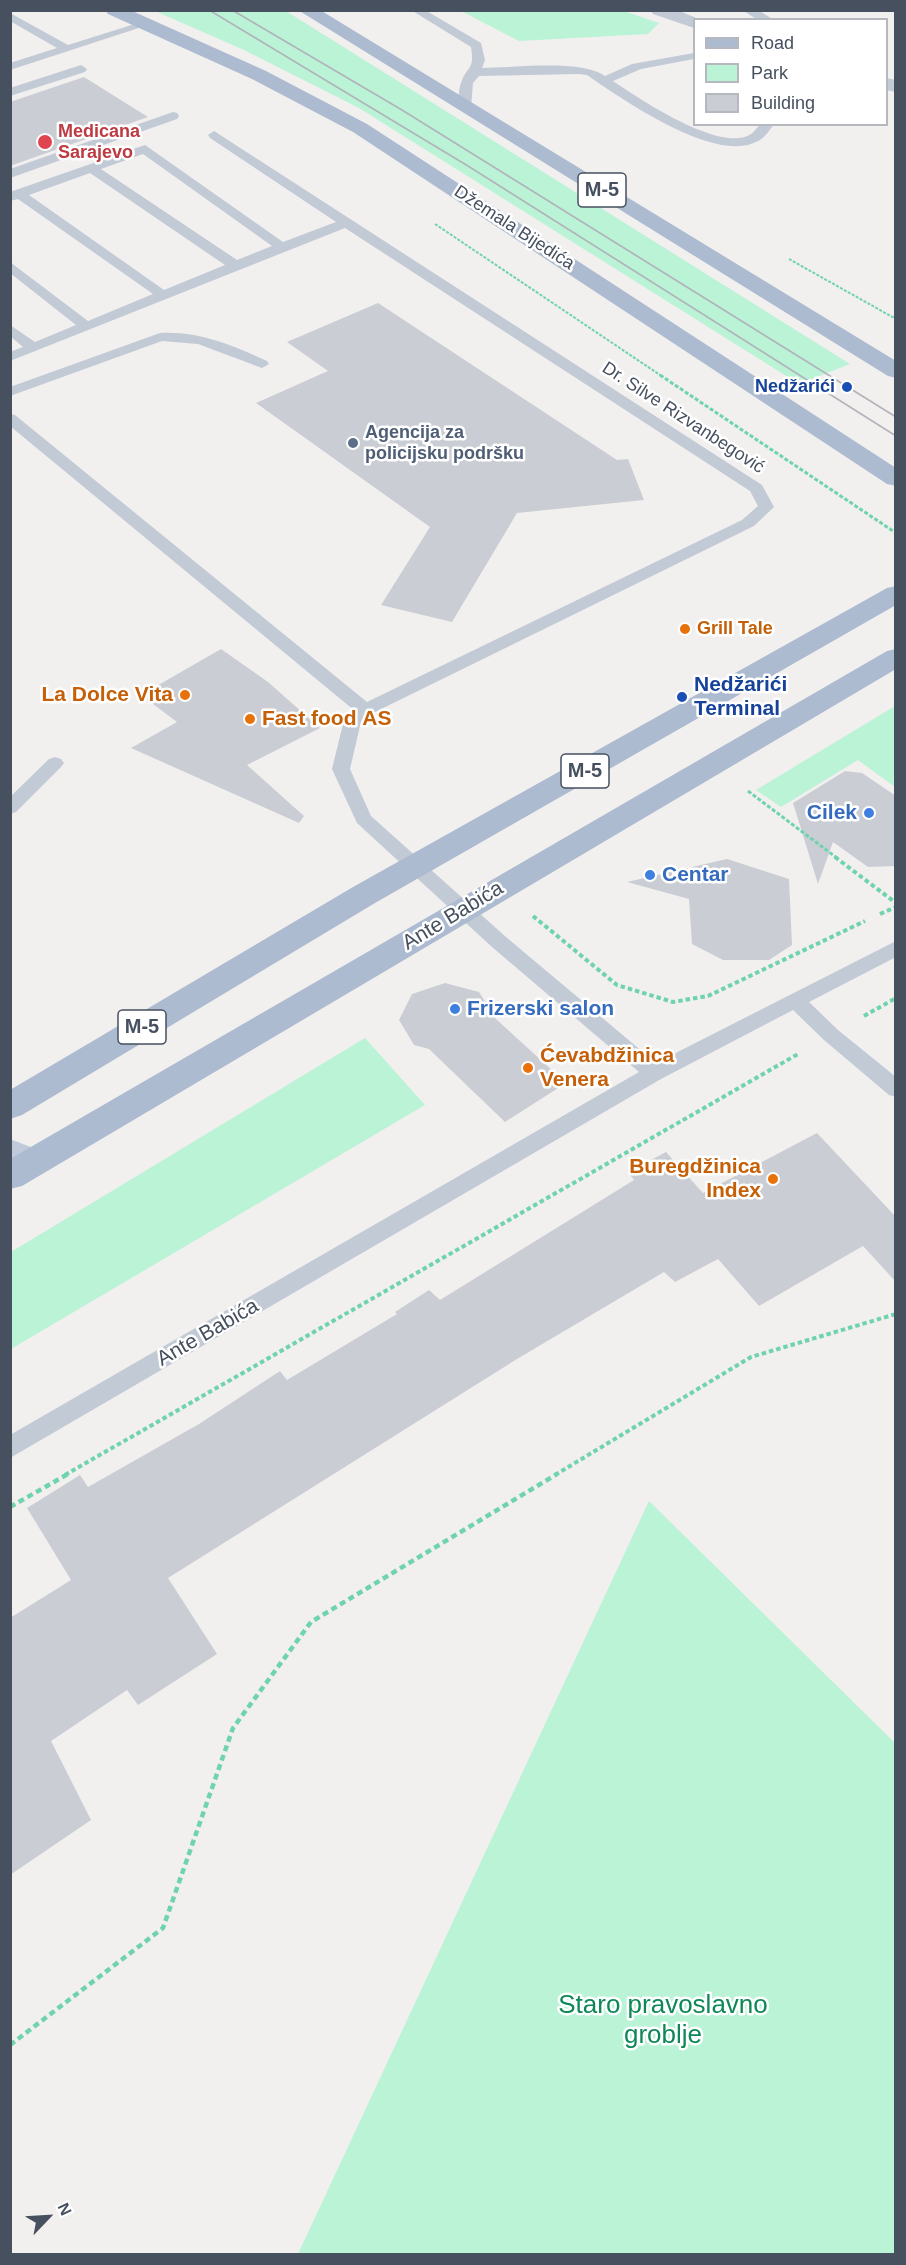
<!DOCTYPE html>
<meta charset="utf-8">
<style>
body{margin:0}
#map{position:relative;width:906px;height:2265px;overflow:hidden;background:#f2efef;font-family:Helvetica,sans-serif}
canvas{display:block}
.frame{position:absolute;inset:0;border:12px solid #46505f;pointer-events:none}
.legend{position:absolute;left:693px;top:18px;width:195px;height:108px;box-sizing:border-box;background:#fff;border:2px solid #b5b9bf;margin:0;padding:8px 10px;list-style:none;font-size:18px;color:#46505f}
.legend li{display:flex;align-items:center;gap:12px;height:30px}
.legend b{width:30px;border:2px solid #b5b9bf}
.north{position:absolute;left:18px;top:2187px;width:60px;height:60px;-webkit-text-stroke:4px #fff;paint-order:stroke;rotate:65deg;font-size:16px;font-weight:700;line-height:24px;text-align:center;color:#46505f}
.north::after{content:'';display:block;margin:auto;width:21px;height:27px;background:#46505f;clip-path:polygon(50% 0,100% 100%,50% 72%,0 100%)}
</style>
<div id="map">
<canvas width="906" height="2265"></canvas>
<div class="frame"></div>
<ul class="legend">
<li><b style="height:8px;background:#adbbd0"></b>Road</li>
<li><b style="height:16px;background:#baf3d6"></b>Park</li>
<li><b style="height:16px;background:#cbcdd5"></b>Building</li>
</ul>
<div class="north">N</div>
</div>
<script>
const ctx = document.querySelector('canvas').getContext('2d');
ctx.lineJoin = 'round';
function fill(path, color) {
  ctx.fillStyle = color;
  ctx.fill(path, 'evenodd');
}
function strokePath(path, color, width, dash) {
  ctx.strokeStyle = color;
  ctx.lineWidth = width;
  ctx.lineCap = dash ? 'butt' : 'round';
  ctx.setLineDash(dash || []);
  ctx.stroke(path);
}
function write(font, color, halo, rows, align = 'center') {
  ctx.font = font + ' Helvetica,sans-serif';
  ctx.lineWidth = 5;
  ctx.setLineDash([]);
  ctx.textBaseline = 'middle';
  ctx.strokeStyle = halo;
  ctx.fillStyle = color;
  for (const [text, x, y, turn = 0] of rows) {
    ctx.save();
    ctx.translate(x, y);
    ctx.rotate((+turn || 0) * Math.PI / 180);
    ctx.textAlign = isNaN(turn) ? turn : align;
    if (halo) ctx.strokeText(text, 0, 0);
    ctx.fillText(text, 0, 0);
    ctx.restore();
  }
}
const green = new Path2D(`
 M155 11H286L850 364 799 384 359 108 244 50Z
 M461 11H624L659 23 648 34 519 41Z
 M895 706V787L858 760 781 807 756 790Z
 M365 1038 425 1105 11 1349V1252Z
 M649 1501 895 1743V2254H298Z`);
const building = new Path2D(`
 M84 77 148 117 10 166V102Z
 M378 303 617 460 628 459 644 500 517 513 452 622 381 605 430 527 256 403 328 371 287 342Z
 M221 649 268 682 320 728 247 765 304 816 299 823 131 748 177 722 141 695Z
 M845 771 862 773 896 796V866L868 867 833 842 818 884 793 803Z
 M727 859 789 879 792 945 769 960H723L692 944 689 899 627 882Z
 M445 983 479 992 496 1019 566 1083 505 1122 429 1049 414 1045 399 1020 412 994Z
 M817 1133 896 1217V1282L863 1246 759 1306 718 1259 675 1282 664 1272 517 1359 168 1578 217 1654 138 1705 127 1690 51 1741 91 1820 10 1875V1618L71 1580 27 1508 80 1475 88 1487 199 1424 280 1371 287 1380 397 1314 395 1312 429 1290 440 1300 634 1180 628 1172 666 1152 703 1193Z`);
const pathFar3 = new Path2D(`
 M435 224 663 377
 M789 259 896 319`);
const pathFar2 = new Path2D(`
 M660 375 896 533
 M748 791 837 858`);
const pathFar1 = new Path2D(`
 M835 857 896 903
 M880 914 896 907
 M533 916 617 985 673 1002 708 996 865 921
 M864 1016 896 998
 M65 1475 798 1054
 M555 1475 751 1357 896 1314`);
const path = new Path2D(`
 M10 1507 68 1474
 M10 2045 163 1928 233 1728 311 1622 557 1474`);
const lane = new Path2D(`
 M411 10H425L481 43 485 60 482 68C514 68 580 59 605 76L632 64 694 53V59L641 69 613 81C638 98 721 154 751 134 754 132 757 128 760 124H774C770 130 764 138 758 141 716 165 622 99 587 75L579 74 479 76 473 83 471 108 469 111H461L459 108C459 101 458 90 461 83 467 65 475 71 471 47Z
 M742 10H758L774 20H758Z
 M10 13 68 45 141 22 145 21 151 24 10 70V63L57 48 10 21Z
 M81 65 87 69 85 72 10 96V88Z
 M173 112 177 113 179 116 177 119 10 178V169Z
 M214 131 762 485 774 507 754 526 371 714 360 726 350 769 371 816 506 937 656 1063 896 941V957L809 1002 838 1030 896 1077V1097L889 1095 824 1040 793 1010 661 1079 10 1458V1435L639 1072 492 947 357 823 332 769 343 724 355 711 10 426V414L15 415 367 702 742 520 758 506 750 491 345 228 10 361V352L23 347 10 336V325L35 342 76 325 10 273V262L88 321 153 294 18 199 10 201V192L145 145 283 242 336 222 210 138 208 135ZM143 154 272 246 237 260 101 169ZM90 173 225 265 164 290 29 195Z
 M160 333C199 331 232 345 267 361L269 364 262 368 198 344 162 341 10 396V387Z
 M55 757 61 759 64 763 61 767 16 812 10 814V797L49 759Z`);
const street = new Path2D(`
 M650 10H677L701 20H694V28L653 14Z
 M886 78 896 80V92L886 90Z`);
const secondary = new Path2D(`
 M10 1139 46 1153 51 1162 46 1171 34 1175 10 1166Z`);
const primary = new Path2D(`
 M105 10H130L266 71 367 124 896 468V486L887 484 353 132 252 79 108 14Z
 M298 10H320L896 361V378L888 376Z
 M896 586V605L375 903 22 1115 10 1119V1090L353 887 887 588Z
 M896 649V669L22 1186 10 1189V1159L887 651Z`);
const tram = new Path2D(`
 M209 10 468 166 896 436
 M232 10 402 110 896 417`);
const markers = [
 [45,142,8,"#e0444e"],
 [847,387,6,"#1a4fb4"],
 [353,443,6,"#5c6f8a"],
 [685,629,6,"#e8710a"],
 [185,695,6,"#e8710a"],
 [682,697,6,"#1a4fb4"],
 [250,719,6,"#e8710a"],
 [869,813,6,"#3f7fe0"],
 [650,875,6,"#3f7fe0"],
 [455,1009,6,"#3f7fe0"],
 [528,1068,6,"#e8710a"],
 [773,1179,6,"#e8710a"]
];
const farHealthnames = [
 ["Medicana",58,132],
 ["Sarajevo",58,153]
];
const farStreetnames = [
 ["Džemala Bijedića",514,228,33],
 ["Dr. Silve Rizvanbegović",683,418,33]
];
const farTransitnames = [
 ["Nedžarići",835,387]
];
const farServicenames = [
 ["Agencija za",365,433],
 ["policijsku podršku",365,454]
];
const farFoodnames = [
 ["Grill Tale",697,629]
];
const shields = [
 [602,190,48],
 [585,771,48],
 [142,1027,48]
];
const shieldNames = [
 ["M-5",602,190],
 ["M-5",585,771],
 ["M-5",142,1027]
];
const transitNames = [
 ["Nedžarići",694,685],
 ["Terminal",694,709]
];
const foodNames = [
 ["La Dolce Vita",173,695],
 ["Fast food AS",262,719,"left"],
 ["Ćevabdžinica",540,1056,"left"],
 ["Venera",540,1080,"left"],
 ["Buregdžinica",761,1167],
 ["Index",761,1191]
];
const shopNames = [
 ["Cilek",857,813,"right"],
 ["Centar",662,875],
 ["Frizerski salon",467,1009]
];
const streetNames = [
 ["Ante Babića",453,916,-31],
 ["Ante Babića",208,1333,-30]
];
const nearParknames = [
 ["Staro pravoslavno",663,2006],
 ["groblje",663,2036]
];
fill(green, '#baf3d6');
fill(building, '#cbcdd5');
strokePath(pathFar3, '#6fd4ad', 2, [3, 1.5]);
strokePath(pathFar2, '#6fd4ad', 3, [4, 2]);
strokePath(pathFar1, '#6fd4ad', 4, [4.5, 3]);
strokePath(path, '#6fd4ad', 4.5, [6, 4]);
fill(lane, '#c2cad5');
fill(street, '#c2cad5');
fill(secondary, '#c0cada');
fill(primary, '#adbbd0');
strokePath(tram, '#b1b3ba', 1.5);
for (const [x, y, r, color] of markers) {
  const dot = new Path2D();
  dot.arc(x, y, r, 0, 2 * Math.PI);
  ctx.fillStyle = color;
  ctx.fill(dot);
  strokePath(dot, '#fff', 2);
}
write('bold 18px', '#be3a42', '#fff', farHealthnames, 'left');
write('18px', '#46505f', '#fff', farStreetnames);
write('bold 18px', '#164399', '#fff', farTransitnames, 'right');
write('bold 18px', '#4e5e75', '#fff', farServicenames, 'left');
write('bold 18px', '#c56008', '#fff', farFoodnames, 'left');
for (const [x, y, w] of shields) {
  const box = new Path2D();
  box.roundRect(x - w / 2, y - 17, w, 34, 4.5);
  ctx.fillStyle = '#fff';
  ctx.fill(box);
  strokePath(box, '#46505f', 1.5);
}
write('bold 20px', '#46505f', null, shieldNames);
write('bold 21px', '#164399', '#fff', transitNames, 'left');
write('bold 21px', '#c56008', '#fff', foodNames, 'right');
write('bold 21px', '#366cbe', '#fff', shopNames, 'left');
write('21px', '#46505f', '#fff', streetNames);
write('26px', '#0f8758', '#fff', nearParknames);
</script>
